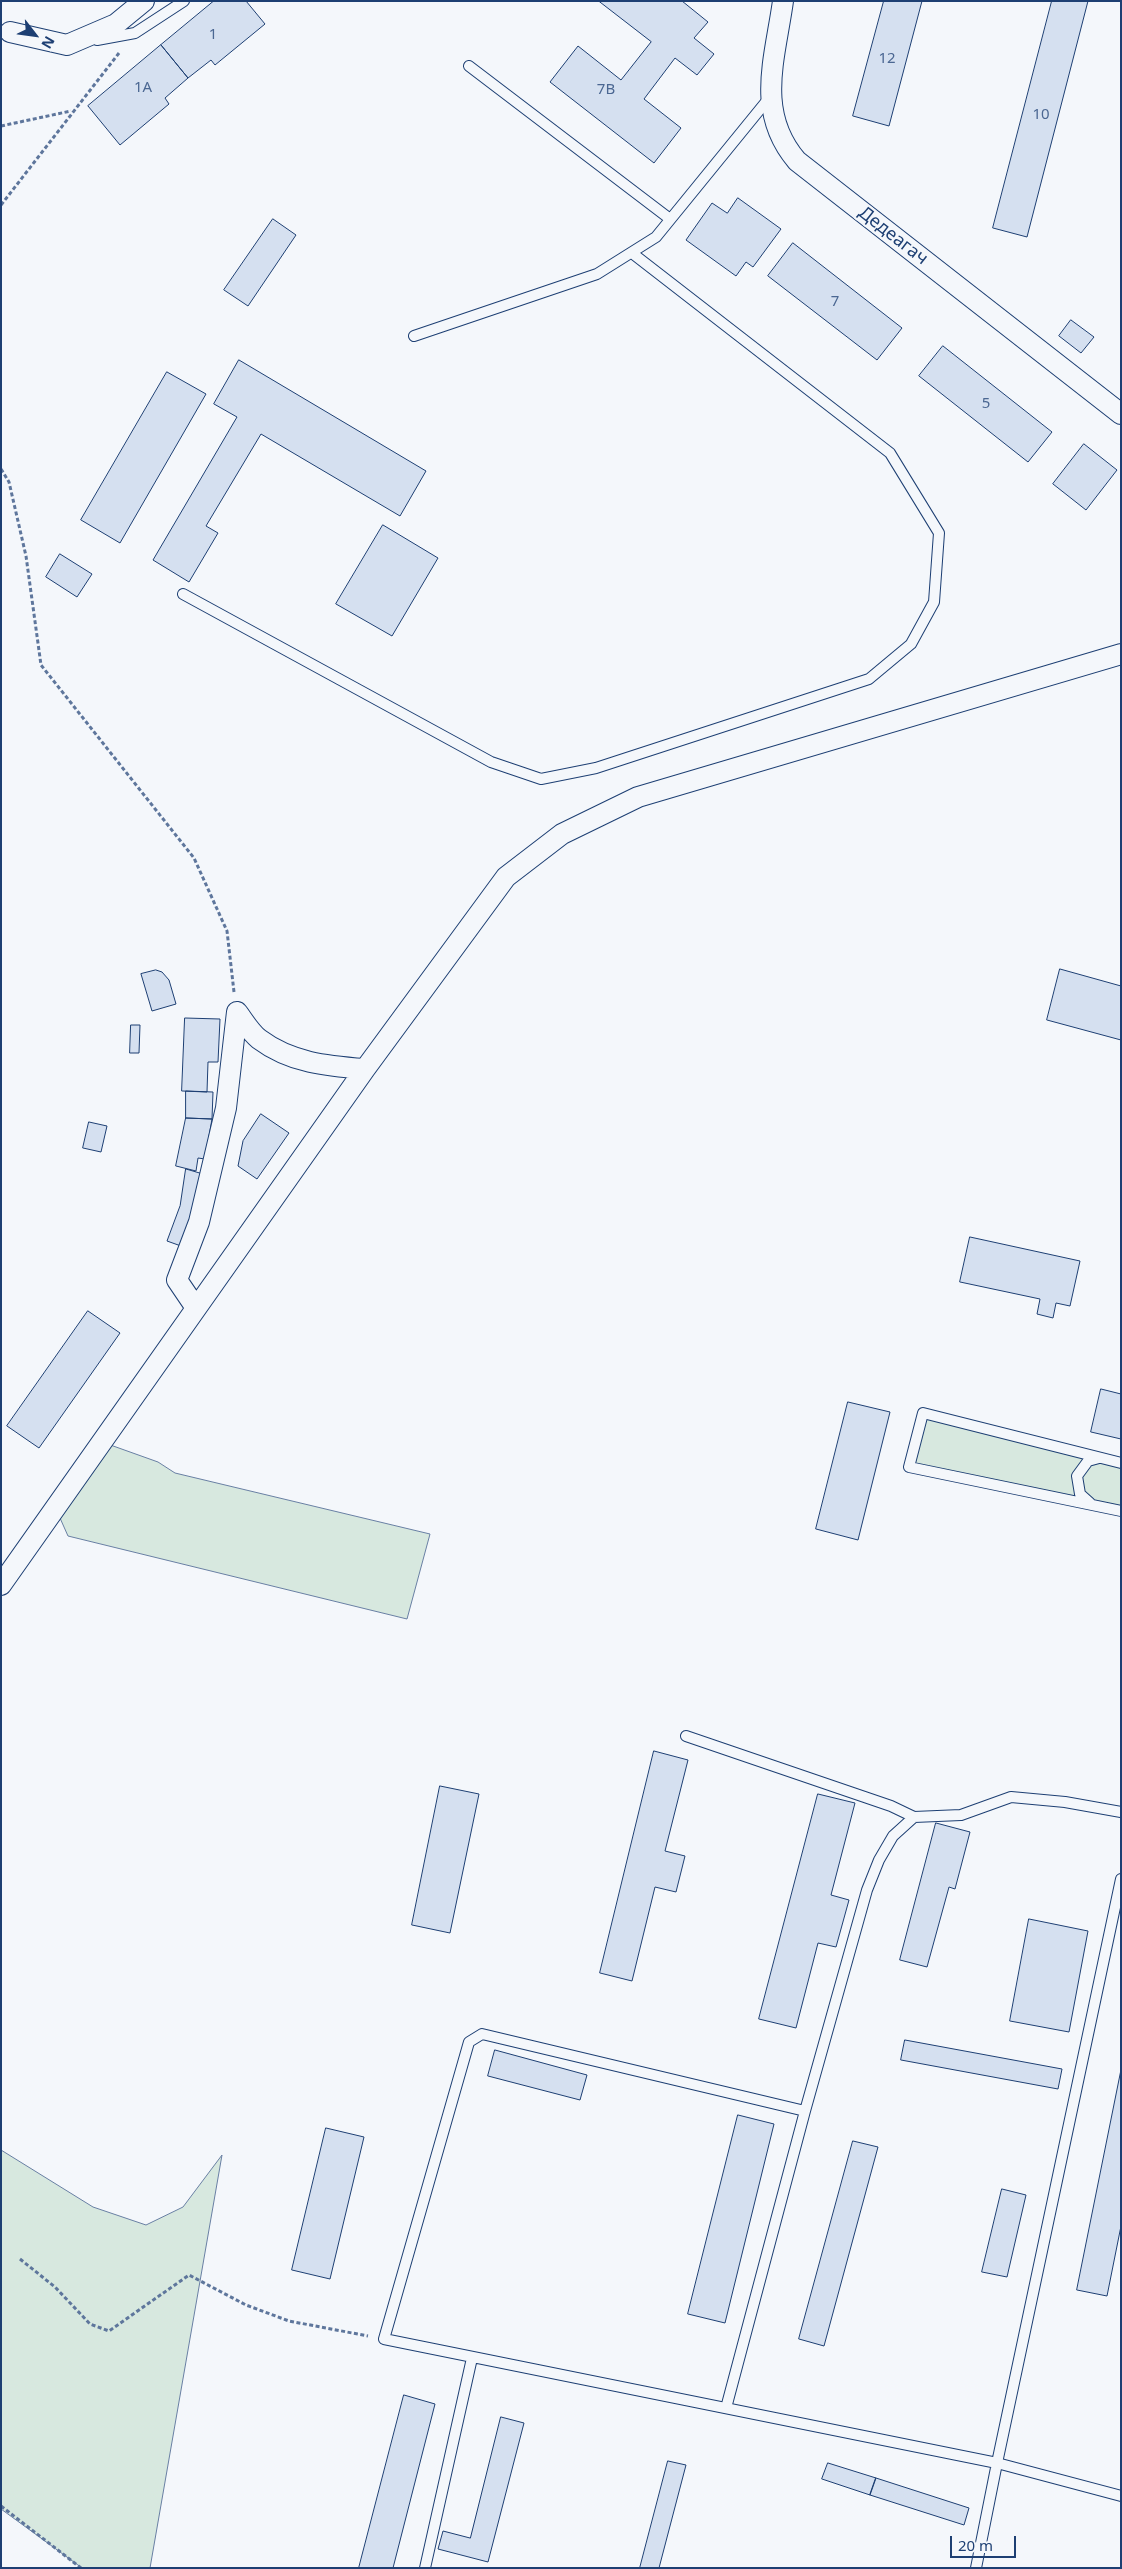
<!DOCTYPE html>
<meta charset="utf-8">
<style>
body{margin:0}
#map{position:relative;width:1122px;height:2569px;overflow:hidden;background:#f4f7fb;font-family:"Noto Sans",sans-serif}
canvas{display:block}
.frame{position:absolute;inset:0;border:2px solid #1d3f73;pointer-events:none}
.north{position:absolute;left:10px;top:10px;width:50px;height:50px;-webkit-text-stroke:4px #f4f7fb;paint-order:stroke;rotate:120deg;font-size:14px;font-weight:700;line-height:20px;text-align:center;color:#1d3f73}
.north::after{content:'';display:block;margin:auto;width:18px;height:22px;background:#1d3f73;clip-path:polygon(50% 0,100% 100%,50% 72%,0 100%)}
.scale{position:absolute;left:950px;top:2536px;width:66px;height:22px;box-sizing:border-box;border:2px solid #1d3f73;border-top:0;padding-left:6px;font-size:15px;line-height:18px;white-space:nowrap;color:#1d3f73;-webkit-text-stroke:4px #f4f7fb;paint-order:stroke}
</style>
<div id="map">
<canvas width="1122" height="2569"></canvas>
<div class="frame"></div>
<div class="north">N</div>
<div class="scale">20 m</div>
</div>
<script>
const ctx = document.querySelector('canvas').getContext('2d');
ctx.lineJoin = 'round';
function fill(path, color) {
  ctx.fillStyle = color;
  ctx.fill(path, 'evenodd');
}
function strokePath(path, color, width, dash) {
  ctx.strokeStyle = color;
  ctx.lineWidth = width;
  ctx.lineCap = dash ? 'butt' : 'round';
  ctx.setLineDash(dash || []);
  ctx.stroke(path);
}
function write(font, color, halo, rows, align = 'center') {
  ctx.font = font + ' "Noto Sans",sans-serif';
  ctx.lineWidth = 4;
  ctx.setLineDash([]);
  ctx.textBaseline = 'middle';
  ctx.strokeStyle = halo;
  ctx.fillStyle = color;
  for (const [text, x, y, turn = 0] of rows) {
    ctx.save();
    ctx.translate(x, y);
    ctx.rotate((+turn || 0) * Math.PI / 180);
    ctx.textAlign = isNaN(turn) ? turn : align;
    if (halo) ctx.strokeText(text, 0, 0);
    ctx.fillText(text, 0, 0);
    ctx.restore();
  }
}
const green = new Path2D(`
 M923 1413 1121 1463V1511L909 1467Z
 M102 1442 158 1462 175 1473 430 1534 407 1619 68 1536 56 1509Z
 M1 2150 93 2207 146 2225 183 2207 222 2155 150 2568H82L1 2509Z`);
const building = new Path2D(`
 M214 1H246L265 24 215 65 211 60 188 78 161 45Z
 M599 1H682L708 22 694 38 714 54 697 75 675 58 644 99 681 128 654 163 550 82 578 46 621 80 651 42Z
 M884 1H922L889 126 853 116Z
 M1052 1H1088L1027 237 993 228Z
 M161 45 188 78 165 98 169 104 120 145 88 106Z
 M738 198 781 229 753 267 746 262 736 276 686 240 712 203 727 213Z
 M273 219 296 235 248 306 224 290Z
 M793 243 902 328 877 360 768 276Z
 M1071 320 1094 337 1081 353 1059 336Z
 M943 346 1052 432 1028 462 919 376Z
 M239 360 426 471 400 516 261 434 206 526 218 533 189 582 153 560 237 417 214 404Z
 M167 372 206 394 120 543 81 520Z
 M1084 444 1117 470 1086 510 1053 484Z
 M383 525 438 558 392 636 336 604Z
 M60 554 92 574 77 597 46 577Z
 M1060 969 1121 986V1040L1047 1020Z
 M156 970 162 972 169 980 176 1004 152 1011 141 974Z
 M185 1018 220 1019 218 1062H208L207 1092 182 1091Z
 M131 1025H140L139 1053H130Z
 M186 1091 213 1092 212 1119 186 1118Z
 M261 1114 289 1133 257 1179 238 1166 243 1141Z
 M186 1118 212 1119 205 1159 198 1158 196 1171 176 1166Z
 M89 1122 107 1126 101 1152 83 1148Z
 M186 1169 203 1174 195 1207 181 1246 167 1241 180 1206Z
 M970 1237 1080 1261 1070 1306 1056 1303 1053 1318 1037 1314 1040 1299 960 1282Z
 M88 1311 120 1333 39 1448 7 1426Z
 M1101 1389 1121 1394V1439L1091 1432Z
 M848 1402 890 1412 858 1540 816 1529Z
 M654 1751 688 1760 665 1851 685 1856 676 1892 655 1887 632 1981 600 1973Z
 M440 1786 479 1794 450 1933 412 1925Z
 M818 1794 855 1803 831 1895 849 1900 836 1947 818 1943 796 2028 759 2019Z
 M936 1823 970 1832 955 1889 949 1887 927 1967 900 1960Z
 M1029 1919 1088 1931 1069 2032 1010 2021Z
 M905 2040 1062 2069 1058 2089 901 2060Z
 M495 2050 587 2075 580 2100 488 2076Z
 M1121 2070V2226L1107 2296 1077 2290Z
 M738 2115 774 2124 725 2323 688 2314Z
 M326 2128 364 2137 330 2279 292 2270Z
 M853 2141 878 2147 824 2346 799 2339Z
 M1002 2189 1026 2195 1007 2277 982 2272Z
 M404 2395 435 2404 393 2568H359Z
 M501 2417 524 2423 488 2562 438 2549 443 2531 470 2538Z
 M668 2461 686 2465 659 2568H640Z
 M828 2463 876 2478 870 2495 822 2479Z
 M876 2478 969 2508 964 2525 870 2495Z`);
const path = new Path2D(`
 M1 126 71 111
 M1 205 119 53
 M1 469 9 482 26 556 41 665 194 858 227 931 234 992
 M20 2259 55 2287 90 2324 109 2331 189 2275 246 2305 289 2321 368 2336
 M1 2506 81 2568`);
const lane = new Path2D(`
 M97 40 135 33 184 1
 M469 66 670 219
 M414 336 597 274 656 237 770 97
 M183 594 491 762 541 779 596 768 869 679 911 644 934 602 939 533 890 453 632 253
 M1121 1463 923 1413 909 1467 1121 1511
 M1090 1503 1080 1494 1077 1476 1088 1461 1099 1458
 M686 1736 891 1806 914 1817 961 1815 1011 1797 1065 1802 1121 1812
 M805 2111 482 2034 469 2042 384 2339 997 2463 1121 1879
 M726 2408 805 2111 867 1890 879 1860 893 1836 914 1817
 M425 2568 472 2358
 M976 2568 997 2463 1121 2496`);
const street = new Path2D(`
 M783 1C775 59 755 112 797 161L1121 414
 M10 32 67 45 116 24 144 1
 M237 1012C244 1021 250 1032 259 1039 291 1063 327 1066 365 1069
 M196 1308 177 1280 199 1222 226 1108 237 1012
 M1 1585 365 1069 506 877 562 834 638 797 1121 654`);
const numberNames = [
 ["1",213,35],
 ["12",887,59],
 ["1А",143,88],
 ["7В",606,90],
 ["10",1041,115],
 ["7",835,302],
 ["5",986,404]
];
const streetNames = [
 ["Дедеагач",893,236,38]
];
fill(green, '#d7e8df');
strokePath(green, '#687fa3', 1);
fill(building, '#d5e0f0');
strokePath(building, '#1d3f73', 1);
strokePath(lane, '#1d3f73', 12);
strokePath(street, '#1d3f73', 22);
strokePath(path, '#5e769c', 3, [4, 2.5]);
strokePath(lane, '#f4f7fb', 10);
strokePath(street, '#f4f7fb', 20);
write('15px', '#4b6792', null, numberNames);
write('18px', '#1d3f73', '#f4f7fb', streetNames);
</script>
